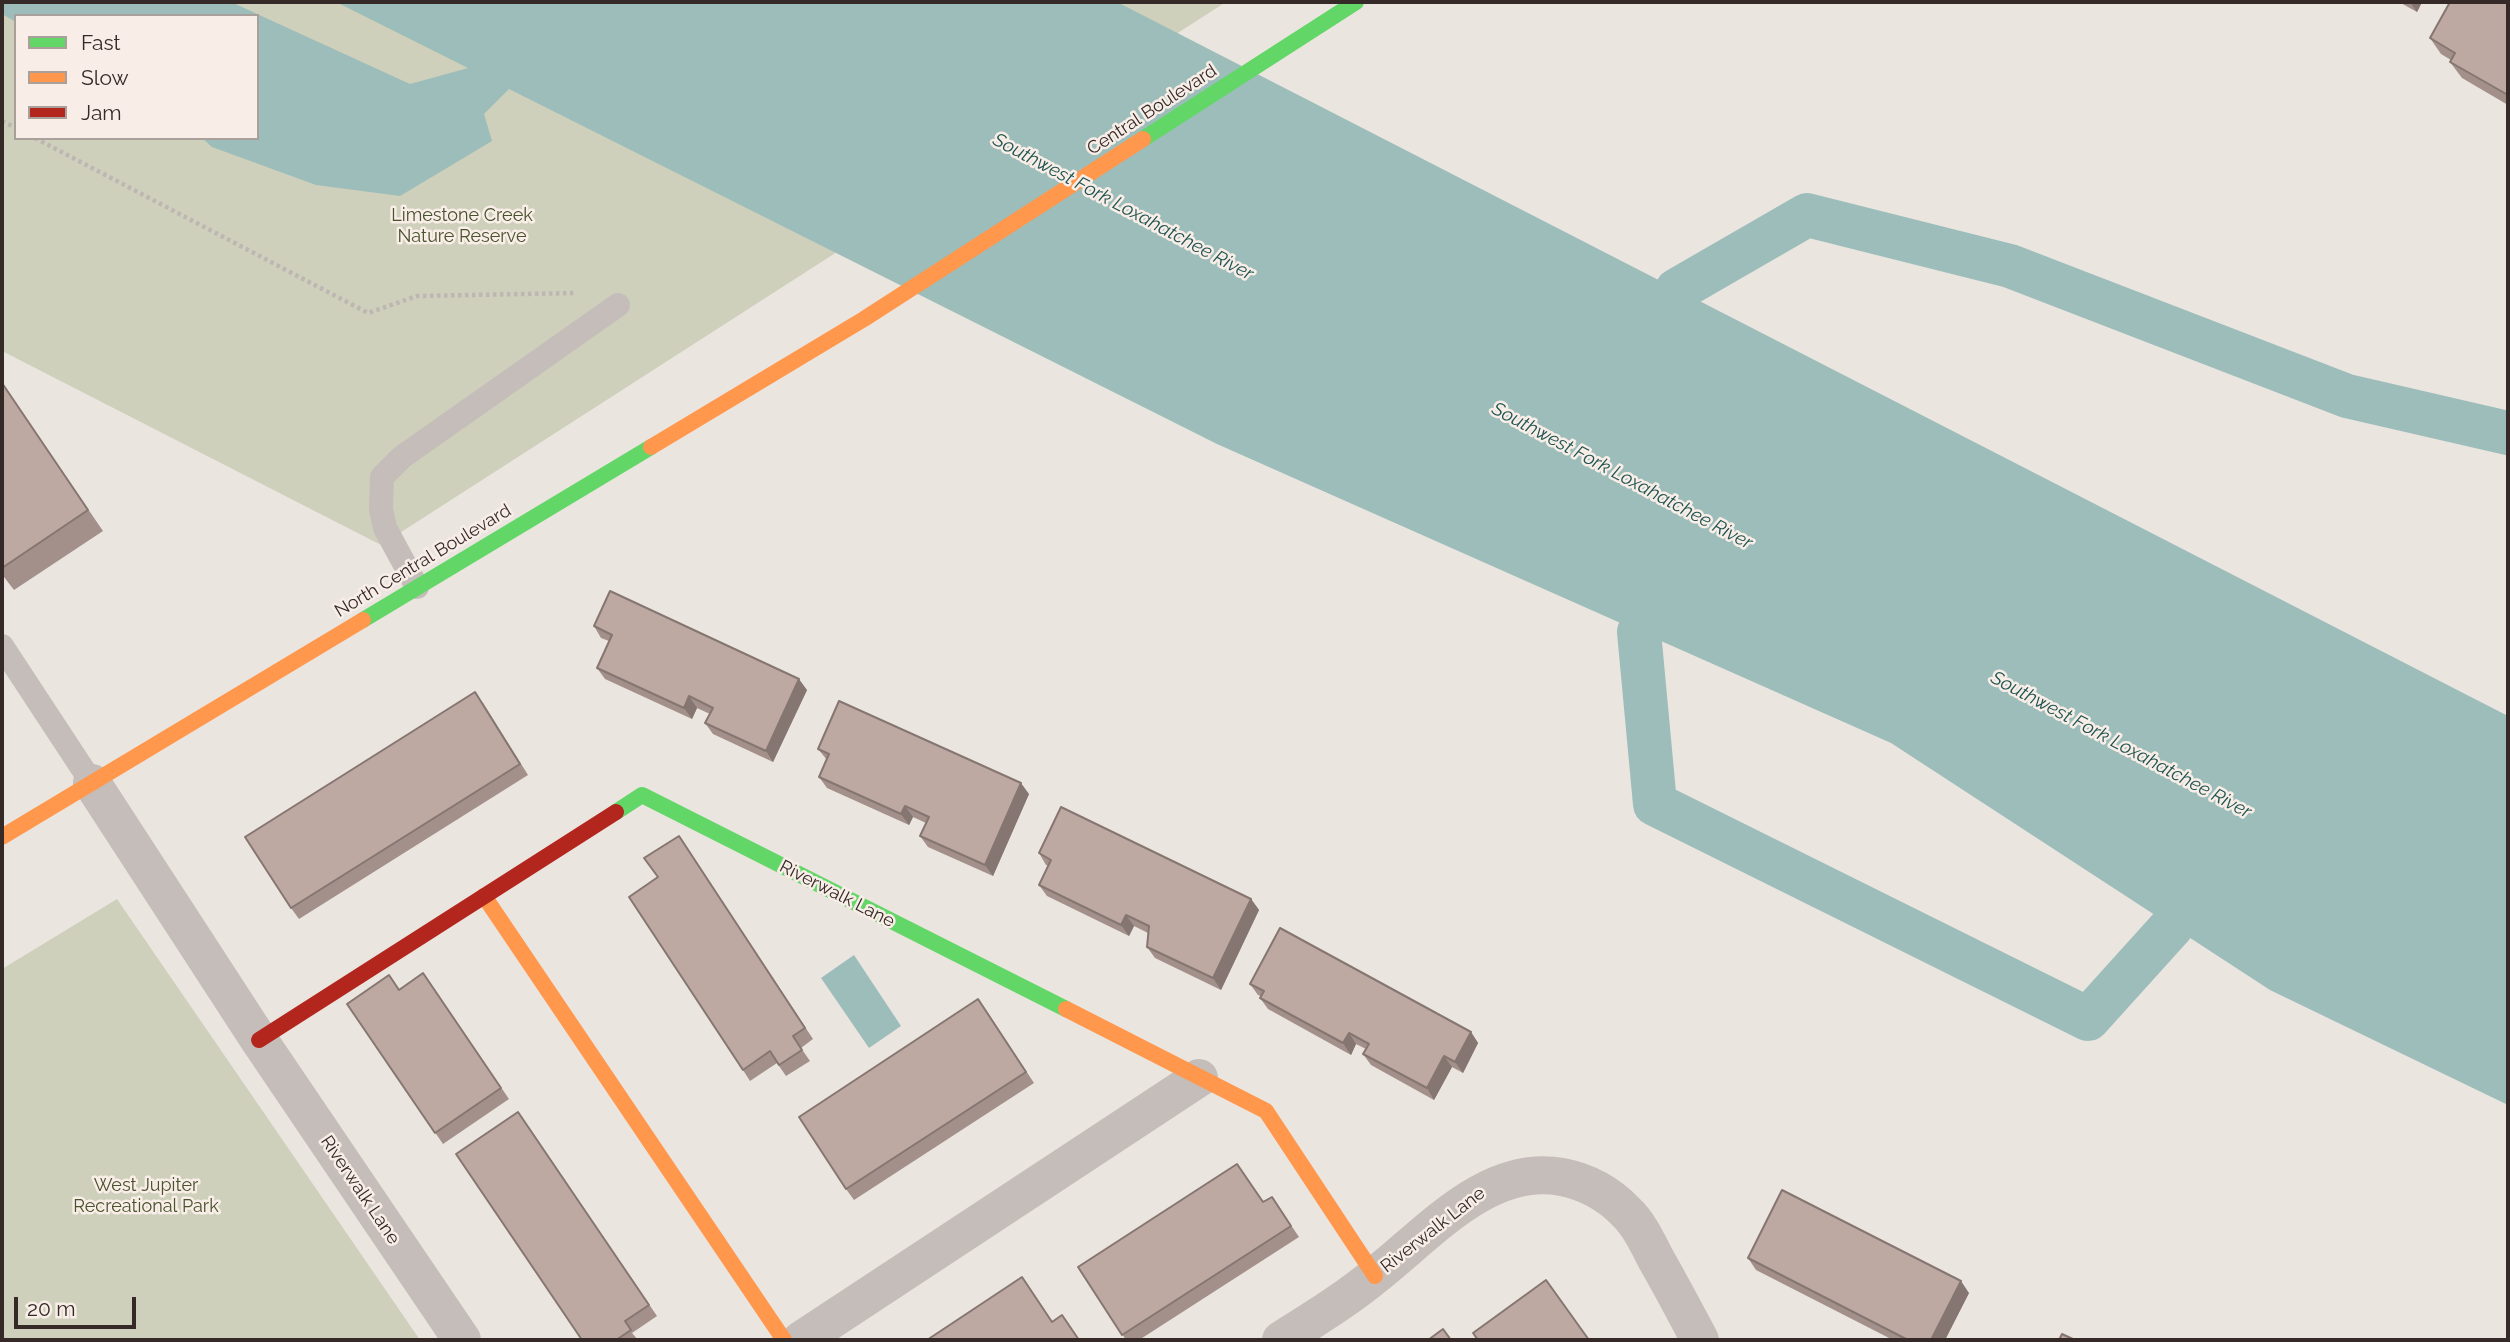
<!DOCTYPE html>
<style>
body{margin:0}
#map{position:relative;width:2510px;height:1342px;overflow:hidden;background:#ebe5e0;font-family:Raleway,sans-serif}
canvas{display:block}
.frame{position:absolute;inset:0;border:4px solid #352a28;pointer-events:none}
.legend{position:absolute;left:14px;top:14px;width:245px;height:126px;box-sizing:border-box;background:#f8eee7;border:2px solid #aaa09b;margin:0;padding:9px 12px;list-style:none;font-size:21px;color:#352a28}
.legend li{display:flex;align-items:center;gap:14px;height:35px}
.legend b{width:35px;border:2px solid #aaa09b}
.scale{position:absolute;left:14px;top:1297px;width:122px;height:32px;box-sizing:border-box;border:4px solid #352a28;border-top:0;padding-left:9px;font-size:21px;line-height:24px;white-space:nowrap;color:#352a28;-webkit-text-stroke:5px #f8eee7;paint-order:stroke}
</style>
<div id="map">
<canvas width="2510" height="1342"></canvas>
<div class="frame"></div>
<ul class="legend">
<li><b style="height:9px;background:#63d668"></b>Fast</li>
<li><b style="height:9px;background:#ff974d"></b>Slow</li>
<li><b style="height:9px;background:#b3261e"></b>Jam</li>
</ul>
<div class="scale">20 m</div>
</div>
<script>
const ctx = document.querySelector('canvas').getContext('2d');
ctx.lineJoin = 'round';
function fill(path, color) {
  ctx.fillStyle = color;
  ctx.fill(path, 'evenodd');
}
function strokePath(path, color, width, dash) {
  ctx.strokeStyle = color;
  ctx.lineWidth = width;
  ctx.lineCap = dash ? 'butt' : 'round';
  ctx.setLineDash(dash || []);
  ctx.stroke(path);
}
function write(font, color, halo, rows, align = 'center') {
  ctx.font = font + ' Raleway,sans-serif';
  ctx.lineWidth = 5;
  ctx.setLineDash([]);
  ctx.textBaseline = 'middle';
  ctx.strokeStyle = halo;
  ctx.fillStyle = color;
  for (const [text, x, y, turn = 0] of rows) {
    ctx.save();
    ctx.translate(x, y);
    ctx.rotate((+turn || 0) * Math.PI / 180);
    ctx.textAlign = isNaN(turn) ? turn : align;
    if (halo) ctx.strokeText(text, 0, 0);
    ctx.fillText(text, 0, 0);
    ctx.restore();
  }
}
const green = new Path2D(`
 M2 2H1226L381 545 2 351ZM16 16H257V138H16Z
 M117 899 420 1340H2V969Z`);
const water = new Path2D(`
 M2 2H231L410 84 468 68 336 2H1117L2508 716V1105L2270 990 1891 743 1217 444 509 89 484 114 492 141 400 196 316 185 212 147 202 138H257V16H16V22L2 14Z
 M854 955 901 1026 869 1048 821 978Z`);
const canal = new Path2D(`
 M1677 290 1807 215 2010 266 2347 396 2508 433
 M1639 632 1655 804 2088 1019 2172 926`);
const path = new Path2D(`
 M2 121 16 128
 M35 138 368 313 417 296 576 293`);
const lane = new Path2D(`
 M417 587 385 528 381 509 382 477 402 457 618 305
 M2 646 92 783`);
const street = new Path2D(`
 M92 783 259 1040 462 1340
 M801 1340 1199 1078
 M1281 1340C1314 1319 1347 1299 1377 1274 1430 1232 1489 1163 1562 1177 1587 1182 1609 1194 1626 1212 1640 1225 1648 1244 1657 1261 1672 1287 1686 1314 1700 1340`);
const fast = new Path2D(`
 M1143 139 1356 2
 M363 620 651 447
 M616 812 642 795 1066 1009`);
const slow = new Path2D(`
 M651 447 864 319 1143 139
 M2 837 363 620
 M484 896 784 1340
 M1066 1009 1266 1111 1375 1276`);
const jam = new Path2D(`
 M259 1040 616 812`);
const wall = new Path2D(`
 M2399 2H2422L2417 12Z
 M2508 2V105L2462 78 2450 62 2451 60 2441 54 2430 38Z
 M2 383 103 531 14 590 4 577 2 578Z
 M594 626 807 690 773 762 713 734 705 723 710 714 697 708 692 719 605 679 597 668 609 641 601 638Z
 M483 703 528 775 299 919 291 908Z
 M818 749 1029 794 993 876 928 847 920 836 926 823 913 817 909 825 827 788 819 777 827 760Z
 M686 847 813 1039 801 1048 810 1061 786 1076 777 1063 750 1081 743 1070 658 877Z
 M1039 853 1251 899 1259 910 1221 990 1155 958 1147 947 1148 933 1134 926 1129 936 1047 896 1039 885 1049 866 1046 865Z
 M423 973 509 1099 443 1144 347 1004 399 990Z
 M1250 984 1471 1032 1478 1043 1463 1073 1452 1067 1434 1100 1371 1065 1363 1054 1366 1049 1356 1044 1351 1055 1268 1009 1260 998 1261 996 1258 995Z
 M986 1010 1034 1083 854 1200 846 1189Z
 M518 1112 657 1316 632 1333 638 1340H582Z
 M1272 1197 1299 1237 1139 1340H1126L1078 1267 1263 1202Z
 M1748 1258 1969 1293 1945 1340H1893L1756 1270Z`);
const shadedWall = new Path2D(`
 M2410 2H2422L2417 12Z
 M799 679 807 690 773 762 766 751Z
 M689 696 697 708 692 719 684 708Z
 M1021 783 1029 794 993 876 985 865Z
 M905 806 913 817 909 825 901 814Z
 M1251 899 1259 910 1221 990 1213 978Z
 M1126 915 1134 926 1129 936 1121 925Z
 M1471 1032 1478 1043 1463 1073 1455 1062Z
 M1349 1033 1356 1044 1351 1055 1343 1043Z
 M1444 1056 1452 1067 1434 1100 1427 1088Z
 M1961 1281 1969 1293 1945 1340H1931Z`);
const building = new Path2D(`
 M2450 2H2508V95L2450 62 2455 53 2430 38Z
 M2 383 88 510 2 568Z
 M610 591 799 679 766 751 705 723 713 708 689 696 684 708 597 668 612 635 594 626Z
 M475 692 520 764 291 908 245 837Z
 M839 701 1021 783 985 865 920 836 929 817 905 806 901 814 819 777 829 754 818 749Z
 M1061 807 1251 899 1213 978 1147 947 1149 926 1126 915 1121 925 1039 885 1051 860 1039 853Z
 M679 836 805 1028 793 1036 802 1050 779 1065 770 1051 743 1070 629 897 658 877 644 858Z
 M1280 928 1471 1032 1455 1062 1444 1056 1427 1088 1363 1054 1369 1044 1349 1033 1343 1043 1260 998 1264 991 1250 984Z
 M423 973 501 1088 435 1133 347 1004 389 975 399 990Z
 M978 999 1026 1072 846 1189 799 1117Z
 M518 1112 649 1305 625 1321 631 1330 616 1340H582L456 1154Z
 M1237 1164 1263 1202 1272 1197 1291 1226 1122 1335 1078 1267Z
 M1782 1190 1961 1281 1931 1340H1908L1748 1258Z
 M1022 1277 1052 1322 1062 1315 1079 1340H927Z
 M1546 1280 1589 1340H1478L1473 1333Z
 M1443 1329 1451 1340H1428Z
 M2062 1334 2075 1340H2059Z`);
const streetNames = [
 ["Central Boulevard",1152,110,-33],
 ["North Central Boulevard",423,561,-31],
 ["Riverwalk Lane",837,894,27],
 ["Riverwalk Lane",360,1190,56],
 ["Riverwalk Lane",1433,1230,-38]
];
const parkNames = [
 ["Limestone Creek",462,216],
 ["Nature Reserve",462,237],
 ["West Jupiter",146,1186],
 ["Recreational Park",146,1207]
];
const waterNames = [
 ["Southwest Fork Loxahatchee River",1123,207,28],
 ["Southwest Fork Loxahatchee River",1622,476,28],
 ["Southwest Fork Loxahatchee River",2121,745,28]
];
fill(green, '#ced0bb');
fill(water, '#9dbdba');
strokePath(canal, '#9dbdba', 44);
strokePath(path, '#bdb6b2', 4.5, [3.5, 3.5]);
strokePath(lane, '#c5bdb9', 24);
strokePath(street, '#c5bdb9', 38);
strokePath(fast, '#63d668', 16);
strokePath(slow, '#ff974d', 16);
strokePath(jam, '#b3261e', 16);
fill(wall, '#a3908b');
fill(shadedWall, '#857671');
fill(building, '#bea8a2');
strokePath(building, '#857671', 2);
write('18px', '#352a28', '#f8eee7', streetNames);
write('18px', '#48522d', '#f8eee7', parkNames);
write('italic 19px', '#1f5452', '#f8eee7', waterNames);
</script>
